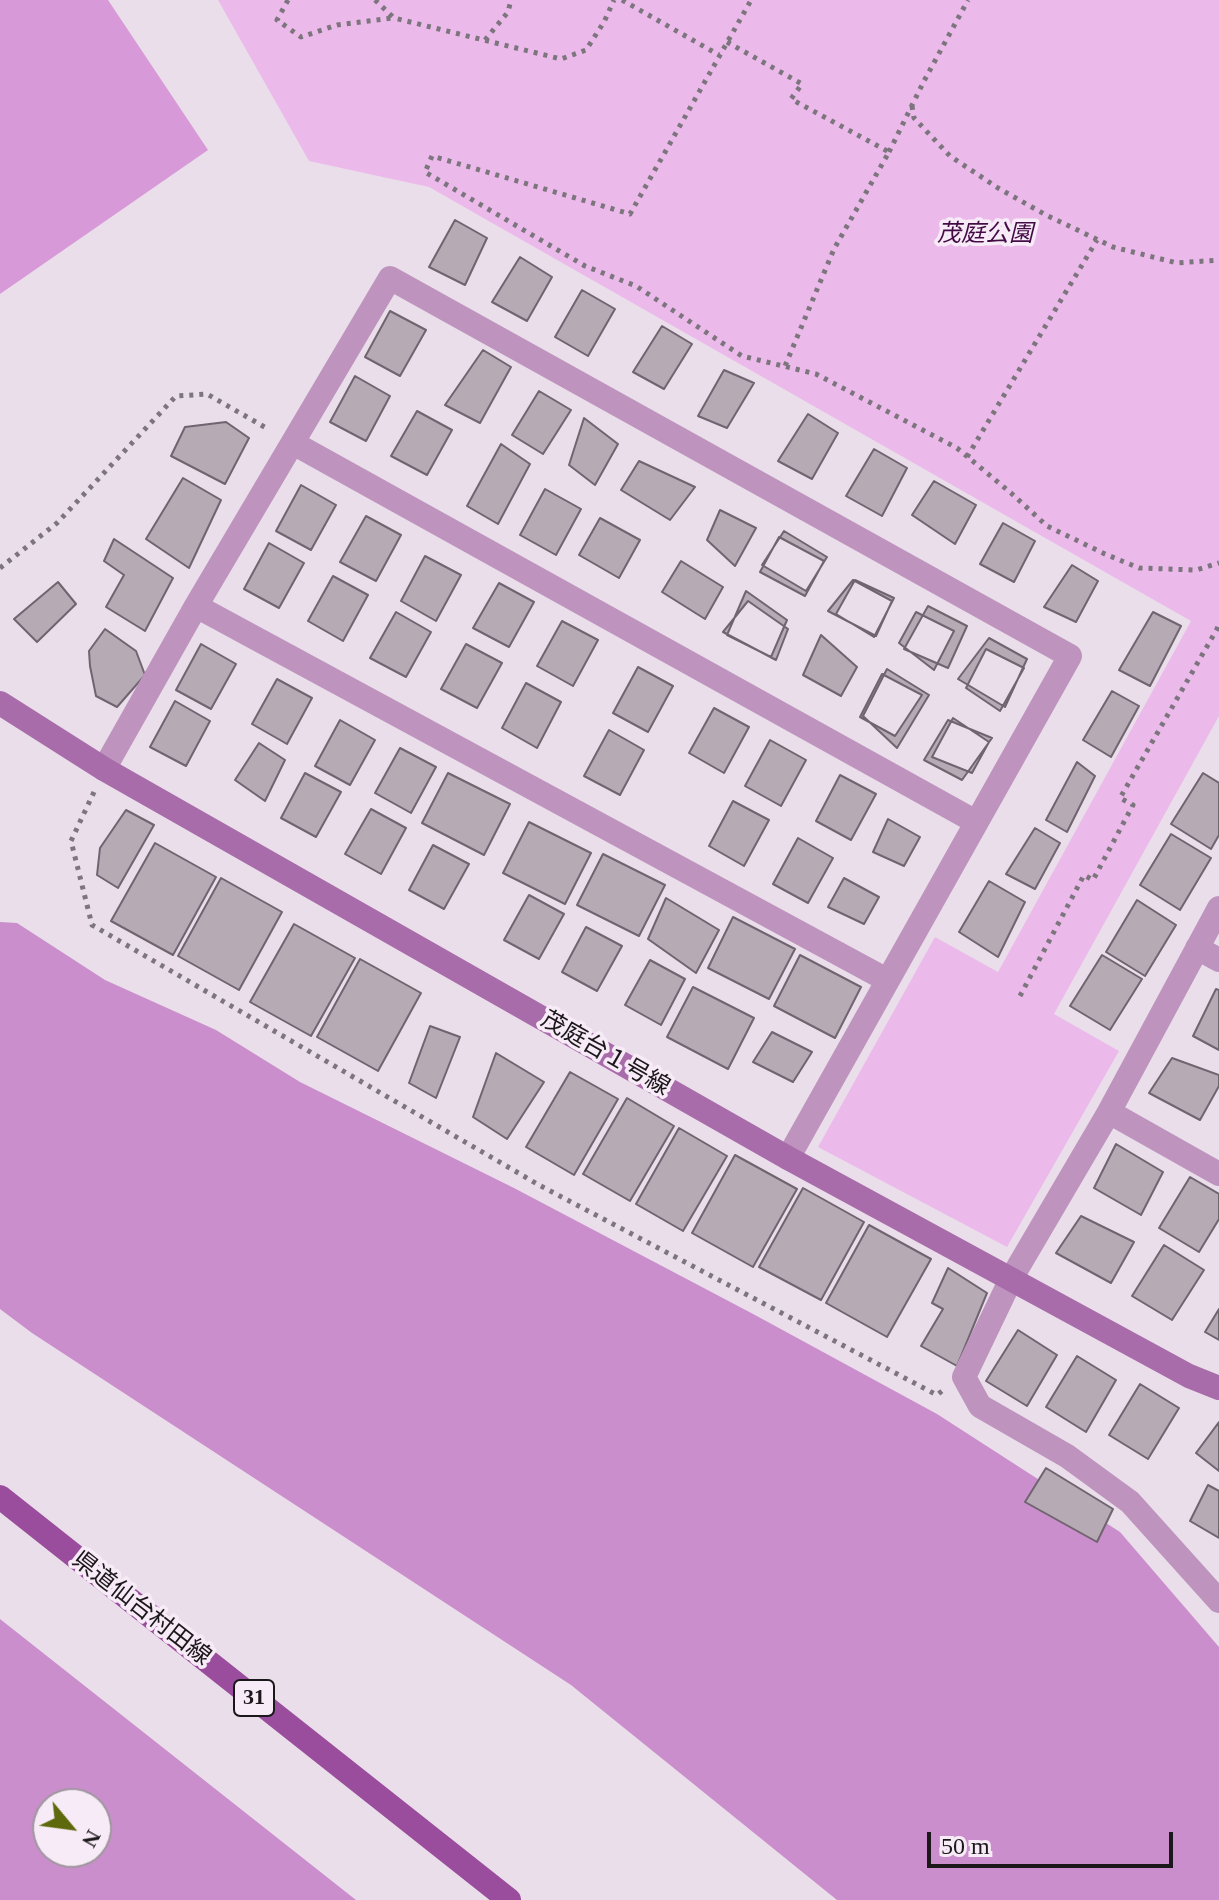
<!DOCTYPE html>
<meta charset="utf-8">
<style>
body{margin:0}
#map{position:relative;width:1219px;height:1900px;overflow:hidden;background:#eadeea;font-family:"Times New Roman",serif}
canvas{display:block}
.north{position:absolute;left:32px;top:1788px;width:80px;height:80px;box-sizing:border-box;background:#f7ebf7;border:2px solid #9f969f;border-radius:50%;rotate:119deg;font-size:22px;font-weight:700;line-height:32px;text-align:center;color:#1b171b}
.north::after{content:'';display:block;margin:auto;width:28px;height:36px;background:#5e680c;clip-path:polygon(50% 0,100% 100%,50% 72%,0 100%)}
.scale{position:absolute;left:927px;top:1832px;width:246px;height:36px;box-sizing:border-box;border:4px solid #1b171b;border-top:0;padding-left:10px;font-size:24px;line-height:28px;white-space:nowrap;color:#1b171b;-webkit-text-stroke:6px #f7ebf7;paint-order:stroke}
</style>
<div id="map">
<canvas width="1219" height="1900"></canvas>
<div class="north">N</div>
<div class="scale">50 m</div>
</div>
<script>
const ctx = document.querySelector('canvas').getContext('2d');
ctx.lineJoin = 'round';
function fill(path, color) {
  ctx.fillStyle = color;
  ctx.fill(path, 'evenodd');
}
function strokePath(path, color, width, dash) {
  ctx.strokeStyle = color;
  ctx.lineWidth = width;
  ctx.lineCap = dash ? 'butt' : 'round';
  ctx.setLineDash(dash || []);
  ctx.stroke(path);
}
function write(font, color, halo, rows, align = 'center') {
  ctx.font = font + ' "Times New Roman","Noto Sans JP",serif';
  ctx.lineWidth = 7;
  ctx.setLineDash([]);
  ctx.textBaseline = 'middle';
  ctx.strokeStyle = halo;
  ctx.fillStyle = color;
  for (const [text, x, y, turn = 0] of rows) {
    ctx.save();
    ctx.translate(x, y);
    ctx.rotate((+turn || 0) * Math.PI / 180);
    ctx.textAlign = isNaN(turn) ? turn : align;
    if (halo) ctx.strokeText(text, 0, 0);
    ctx.fillText(text, 0, 0);
    ctx.restore();
  }
}
const green = new Path2D(`
 M218 0H1219V716L1054 1014 1119 1051 1007 1247 818 1147 935 937 998 972 1191 621 429 187 309 161Z`);
const forest = new Path2D(`
 M0 922 17 923 105 980 216 1030 300 1082 514 1188 755 1315 937 1414 1120 1532 1219 1647V1900H837L571 1685 32 1333 0 1309Z
 M0 1619 356 1900H0ZM96 1804V1852H48V1804Z`);
const water = new Path2D(`
 M0 0H108L208 150 0 294Z`);
const building = new Path2D(`
 M455 220 487 238 465 285 429 267Z
 M520 257 552 277 527 321 492 302Z
 M582 290 615 309 588 356 555 337Z
 M390 311 426 330 400 376 365 357Z
 M662 326 692 344 664 389 633 372Z
 M483 350 511 367 480 423 445 405Z
 M724 370 754 383 727 428 698 416Z
 M355 376 390 396 366 441 330 422Z
 M539 391 571 410 543 454 512 435Z
 M417 411 452 430 427 475 391 456Z
 M808 414 838 433 812 479 778 461Z
 M584 418 618 444 595 485 569 465Z
 M226 422 249 438 225 484 171 456 185 427Z
 M501 444 530 464 498 524 467 506Z
 M874 449 907 468 882 516 846 496Z
 M639 461 695 487 670 520 621 490Z
 M183 478 221 500 189 568 146 539Z
 M934 481 976 505 955 544 912 515Z
 M301 485 336 505 311 550 276 531Z
 M545 489 581 509 556 555 520 535Z
 M720 510 756 528 735 566 707 540Z
 M366 516 401 535 376 581 340 562Z
 M600 518 640 540 619 578 579 555Z
 M1003 523 1035 541 1014 582 980 564Z
 M784 531 827 557 806 591 762 565Z
 M779 537 824 561 805 596 760 572Z
 M114 539 173 578 145 631 106 607 124 575 104 561Z
 M269 543 304 563 279 608 244 589Z
 M425 556 461 575 436 621 401 601Z
 M681 561 723 587 705 619 662 592Z
 M1072 565 1098 581 1076 622 1044 607Z
 M333 576 368 595 343 641 308 621Z
 M853 580 892 601 876 636 828 611Z
 M855 580 894 598 874 637 836 614Z
 M58 582 76 604 37 642 14 619Z
 M499 583 534 602 509 647 473 628Z
 M746 591 787 620 771 657 727 635Z
 M748 601 788 629 776 660 723 632Z
 M928 606 967 626 948 668 904 649Z
 M396 612 431 632 406 677 370 658Z
 M916 612 954 631 934 670 899 643Z
 M1153 612 1181 626 1150 686 1119 670Z
 M562 621 598 640 573 686 537 666Z
 M105 629 136 651 145 675 117 707 96 696 90 666 89 651Z
 M821 635 857 667 841 696 803 675Z
 M989 638 1027 659 1005 707 958 679Z
 M201 644 236 664 211 709 176 690Z
 M466 644 502 663 477 708 441 689Z
 M986 649 1024 668 1000 711 966 688Z
 M638 667 673 686 648 732 613 713Z
 M887 669 929 695 897 748 863 716Z
 M882 674 922 695 895 736 860 717Z
 M277 679 312 698 287 744 252 724Z
 M526 683 561 702 537 748 502 728Z
 M1112 691 1139 706 1111 757 1083 740Z
 M175 701 210 721 186 766 150 747Z
 M714 708 749 727 724 773 689 753Z
 M953 718 989 742 972 773 932 757Z
 M340 720 375 740 350 785 315 766Z
 M948 720 992 738 962 780 924 760Z
 M609 730 644 750 620 795 584 776Z
 M770 740 806 760 781 806 745 786Z
 M259 743 285 760 265 801 235 780Z
 M400 748 436 767 411 813 375 793Z
 M1077 762 1095 776 1067 832 1046 820Z
 M305 773 341 792 316 837 281 818Z
 M448 773 510 804 484 855 422 823Z
 M1203 773 1219 783V835L1211 849 1171 824Z
 M840 775 876 794 851 840 816 821Z
 M733 801 769 820 744 866 709 846Z
 M371 809 406 828 381 874 345 854Z
 M126 810 154 825 118 888 97 875 100 848Z
 M888 819 920 837 904 866 873 852Z
 M529 822 591 853 565 904 503 873Z
 M1035 828 1060 843 1035 889 1006 874Z
 M1171 834 1211 858 1180 910 1140 885Z
 M798 838 833 858 808 903 773 884Z
 M155 843 216 877 173 955 111 921Z
 M433 845 469 864 444 909 409 890Z
 M603 854 665 885 639 936 577 905Z
 M221 878 282 912 239 990 178 956Z
 M844 878 879 897 864 924 828 907Z
 M989 881 1025 902 998 957 959 932Z
 M529 895 564 914 539 959 504 940Z
 M666 898 719 930 696 973 648 939Z
 M1137 900 1176 925 1145 976 1106 952Z
 M733 917 795 949 769 999 708 968Z
 M294 924 355 958 311 1036 250 1002Z
 M586 927 622 946 597 991 562 972Z
 M800 955 861 987 835 1038 774 1006Z
 M1102 955 1142 979 1110 1030 1070 1006Z
 M360 959 421 993 378 1071 317 1037Z
 M650 960 685 979 661 1025 625 1005Z
 M693 987 754 1018 728 1069 667 1037Z
 M1216 989 1219 990V1050L1193 1036Z
 M430 1026 460 1037 436 1098 409 1083Z
 M772 1032 812 1052 793 1082 753 1062Z
 M496 1053 544 1082 507 1139 473 1117Z
 M1172 1058 1219 1075V1086L1200 1120 1149 1093Z
 M570 1072 618 1099 574 1175 526 1147Z
 M627 1098 674 1126 630 1201 583 1174Z
 M679 1128 727 1156 683 1231 636 1204Z
 M1116 1144 1163 1172 1141 1215 1094 1188Z
 M735 1155 797 1189 753 1267 692 1233Z
 M1190 1177 1219 1194V1219L1199 1252 1159 1228Z
 M803 1188 864 1222 821 1300 759 1267Z
 M1081 1216 1134 1242 1111 1283 1056 1253Z
 M869 1225 931 1259 887 1337 826 1303Z
 M1164 1245 1204 1270 1172 1320 1132 1296Z
 M948 1268 987 1293 957 1366 921 1346 943 1309 932 1303Z
 M1219 1309V1340L1205 1332Z
 M1018 1330 1057 1355 1027 1406 986 1381Z
 M1077 1356 1116 1380 1086 1432 1046 1407Z
 M1140 1384 1179 1408 1148 1459 1109 1435Z
 M1219 1422V1471L1196 1453Z
 M1046 1468 1113 1509 1097 1542 1025 1502Z
 M1208 1485 1219 1491V1538L1190 1521Z`);
const path = new Path2D(`
 M288 0 277 20 301 37 337 25 393 18
 M375 0 394 18 561 59 586 50 604 22 614 0
 M622 0 719 55
 M750 2 630 214 432 156 425 172 585 266 636 286 742 356 816 374 957 448 1011 493 1047 526 1105 554 1139 568 1196 570 1219 563
 M485 40 508 12 511 0
 M727 42 802 84 791 99 889 152 834 249 785 366
 M912 106 914 118 950 156 998 188 1046 215 1113 247 1177 263 1219 260
 M889 152 924 81 968 0
 M967 457 1097 240
 M0 568 57 523 176 396 207 394 268 429
 M94 792 71 841 92 925 539 1185 937 1395 942 1391
 M1020 996 1084 875 1093 880 1133 805 1120 798 1217 629 1219 623`);
const street = new Path2D(`
 M293 443 976 822
 M196 606 887 980
 M104 769 196 606 390 278 1070 656 788 1158
 M1219 908 1109 1112 1011 1279 964 1377 980 1406 1067 1456 1130 1502 1219 1601
 M1197 948 1219 960
 M1109 1112 1219 1174`);
const secondary = new Path2D(`
 M0 703 104 769 788 1158 1189 1376 1219 1388`);
const primary = new Path2D(`
 M0 1497 509 1900`);
const shields = [
 [254,1698,40]
];
const shieldNames = [
 ["31",254,1698]
];
const parkNames = [
 ["茂庭公園",985,235]
];
const streetNames = [
 ["茂庭台１号線",605,1054,30],
 ["県道仙台村田線",141,1609,38]
];
fill(green, '#ebbaeb');
fill(forest, '#cb8ecc');
fill(water, '#d799d7');
fill(building, '#b6aab5');
strokePath(building, '#6f646f', 2);
strokePath(path, '#7d757d', 5, [4, 6]);
strokePath(street, '#be94be', 24);
strokePath(secondary, '#a96caa', 24);
strokePath(primary, '#9a4d9c', 24);
for (const [x, y, w] of shields) {
  const box = new Path2D();
  box.roundRect(x - w / 2, y - 18, w, 36, 6);
  ctx.fillStyle = '#f7ebf7';
  ctx.fill(box);
  strokePath(box, '#1b171b', 2);
}
write('bold 22px', '#1b171b', null, shieldNames);
write('italic 24px', '#430c46', '#f7ebf7', parkNames);
write('24px', '#1b171b', '#f7ebf7', streetNames);
</script>
